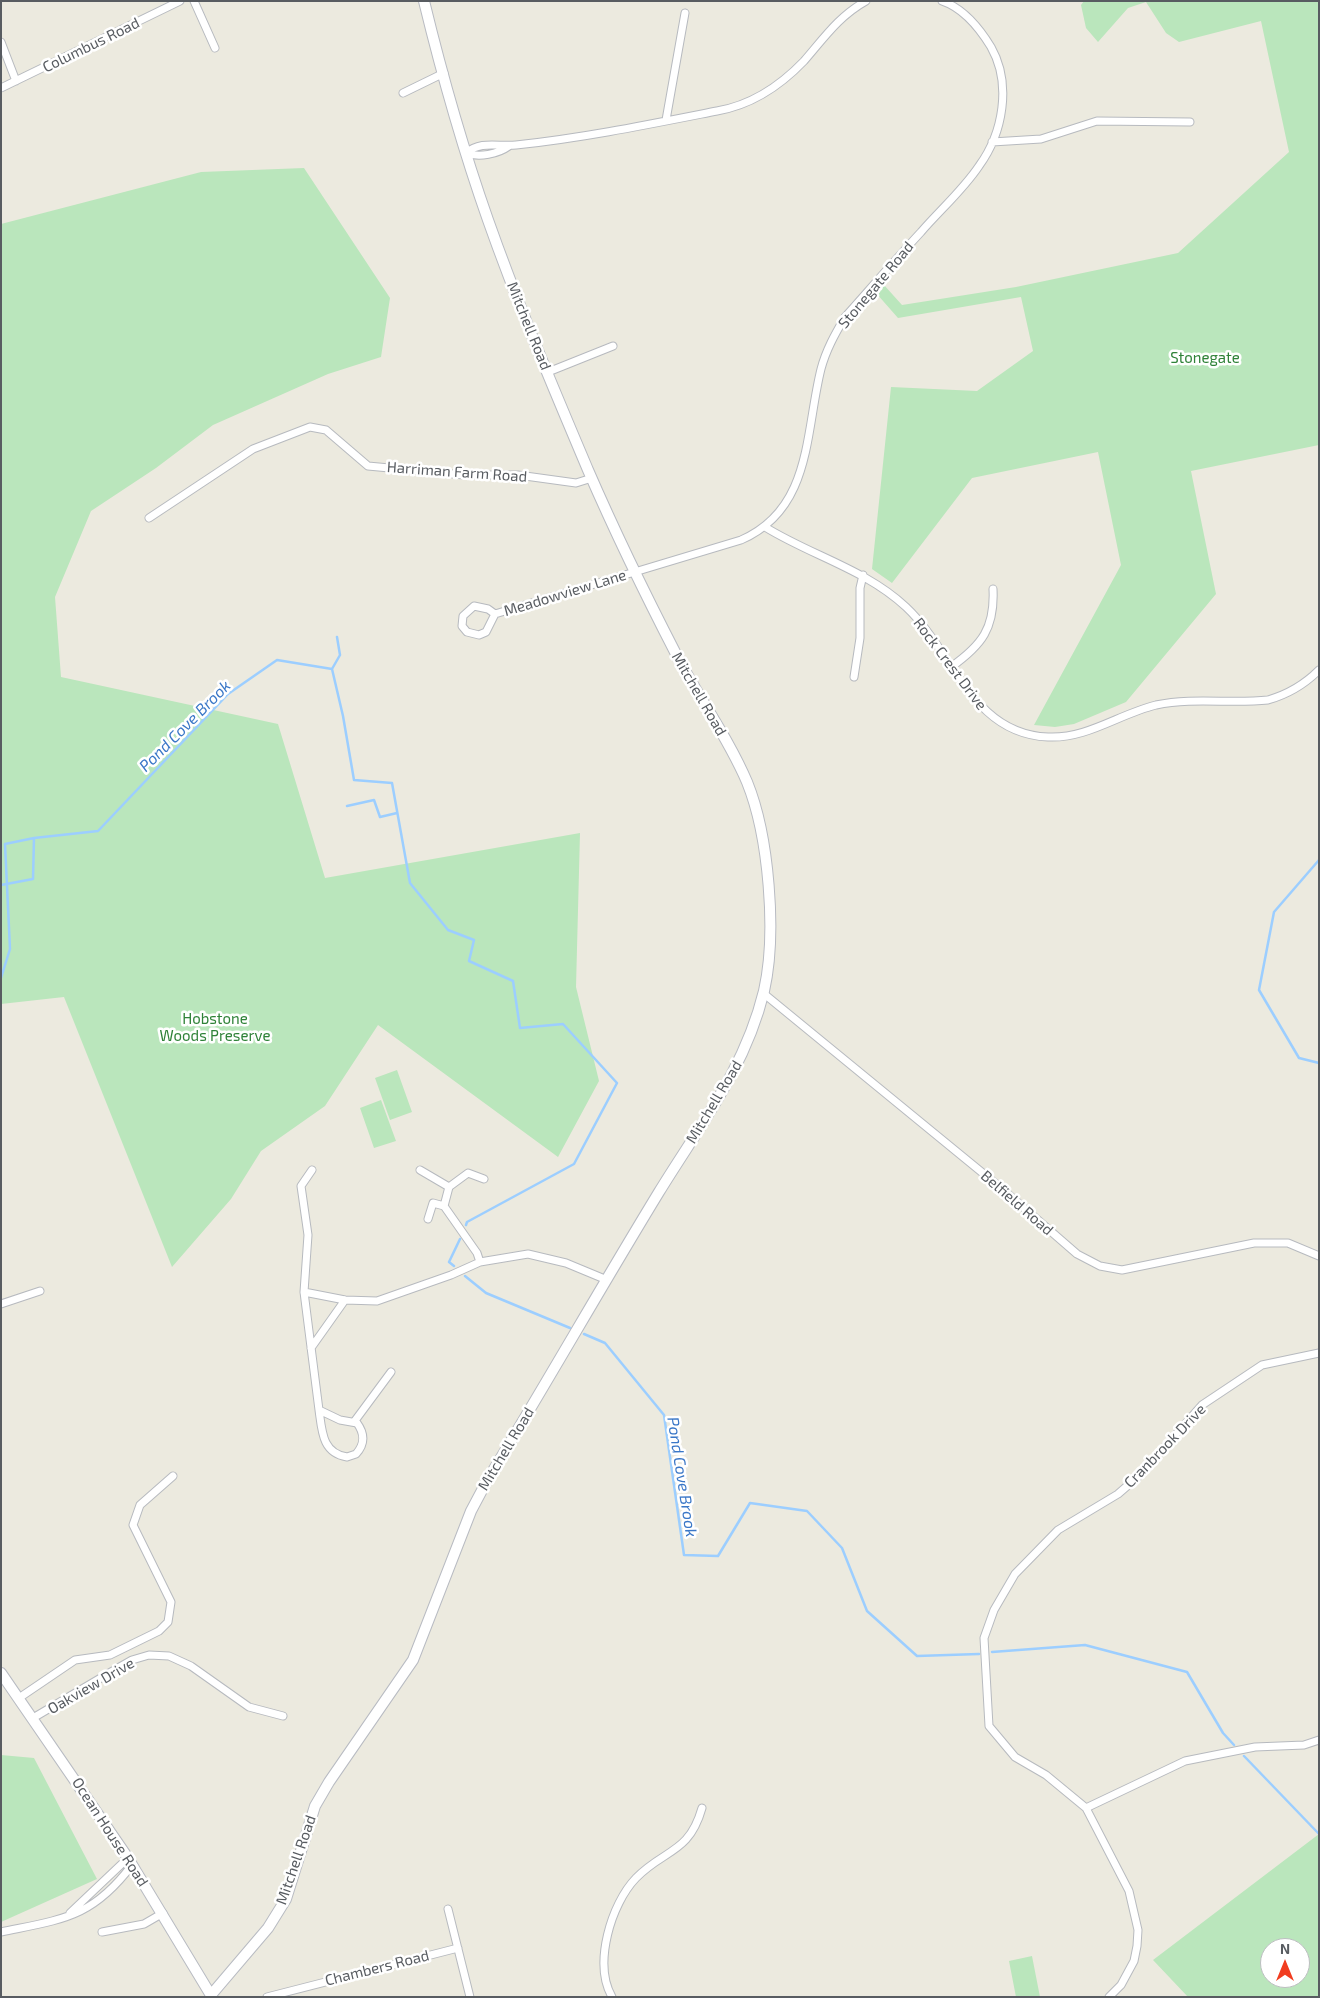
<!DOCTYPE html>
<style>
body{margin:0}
#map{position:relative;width:1320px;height:1998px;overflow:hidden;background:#eceadf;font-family:"Exo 2",sans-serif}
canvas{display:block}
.frame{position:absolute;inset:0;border:2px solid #585c61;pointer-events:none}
.north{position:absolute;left:1260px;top:1938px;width:50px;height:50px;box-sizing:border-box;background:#fff;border:1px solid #bcbec0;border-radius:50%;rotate:0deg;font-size:14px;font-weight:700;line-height:20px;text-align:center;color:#585c61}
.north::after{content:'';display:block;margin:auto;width:18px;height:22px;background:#f13d20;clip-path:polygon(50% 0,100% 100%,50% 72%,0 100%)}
</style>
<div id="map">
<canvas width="1320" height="1998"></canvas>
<div class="frame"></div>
<div class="north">N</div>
</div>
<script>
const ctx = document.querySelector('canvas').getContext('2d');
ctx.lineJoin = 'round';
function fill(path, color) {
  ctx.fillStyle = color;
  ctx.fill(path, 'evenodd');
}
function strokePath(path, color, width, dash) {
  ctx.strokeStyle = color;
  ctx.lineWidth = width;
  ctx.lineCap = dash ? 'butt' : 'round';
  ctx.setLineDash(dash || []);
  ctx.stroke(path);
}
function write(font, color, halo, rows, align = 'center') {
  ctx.font = font + ' "Exo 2",sans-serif';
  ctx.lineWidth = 5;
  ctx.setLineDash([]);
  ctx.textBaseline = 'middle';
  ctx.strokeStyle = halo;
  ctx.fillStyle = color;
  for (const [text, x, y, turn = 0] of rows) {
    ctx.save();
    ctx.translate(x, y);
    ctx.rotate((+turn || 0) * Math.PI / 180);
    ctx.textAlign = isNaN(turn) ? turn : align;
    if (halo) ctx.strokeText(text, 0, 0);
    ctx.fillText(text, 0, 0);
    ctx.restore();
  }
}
const green = new Path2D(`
 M1084 1H1319V445L1191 471 1216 594 1126 702 1074 724 1055 727 1034 725 1121 565 1098 452 972 478 892 583 872 569 891 387 977 391 1033 351 1021 297 898 318 876 293 884 285 902 305 1016 287 1178 253 1289 152 1261 21 1179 42 1166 33 1146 2 1128 8 1098 42 1086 28 1081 5Z
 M304 168 390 298 381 357 328 374 213 425 156 468 91 511 55 597 61 677 278 724 325 878 580 833 576 987 599 1081 558 1157 378 1025 325 1106 261 1151 231 1199 172 1267 64 997 1 1004V224L201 172Z
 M397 1070 412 1112 390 1120 375 1078Z
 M381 1100 396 1141 374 1148 360 1108Z
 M1 1755 34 1758 97 1879 1 1922Z
 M1319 1834V1997H1188L1153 1960ZM1270 1948H1300V1978H1270Z
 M1032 1956 1040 1997H1016L1009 1961Z`);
const stream = new Path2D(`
 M332 669 340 655 337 637
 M347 806 374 800 380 817 397 813
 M1319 860 1274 912 1259 990 1299 1058 1319 1063
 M1 885 33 879 34 838
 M1 978 10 949 5 844 34 838 98 831 228 694 277 660 332 669 343 716 354 780 392 783 410 883 448 930 474 940 469 961 513 981 520 1028 563 1024 617 1083 574 1164 467 1222 466 1225
 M454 1266 449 1262 460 1239
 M465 1276 486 1293 570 1328
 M584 1334 605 1343 664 1415 684 1555 718 1556 750 1503 807 1511 842 1548 867 1611 917 1656 979 1654
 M992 1652 1085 1645 1187 1672 1223 1733 1234 1745
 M1244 1756 1319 1834`);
const street = new Path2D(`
 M194 1 215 48
 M1 42 16 81
 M1 88 180 1
 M403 93 444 73
 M666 120 685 13
 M992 142 1041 139 1097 121 1190 122
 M509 146C498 154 479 158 466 153 481 140 499 147 516 145 583 138 651 124 717 111 752 105 780 86 804 61 824 38 839 16 866 1
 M548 372 613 346
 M149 518 253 449 310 427 326 430 368 466 464 475H518L576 483 592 478
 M765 527C812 556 865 569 906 607 954 652 971 734 1048 737 1087 739 1119 714 1156 705 1194 697 1230 704 1268 700 1289 694 1304 685 1319 670
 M474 606 488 609 495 614 486 632 479 635 467 632 462 626 463 616Z
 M495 614 741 540C812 509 805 433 821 369 826 350 835 334 845 317 870 289 895 260 921 232 940 210 963 190 979 166 1003 133 1012 84 991 47 980 29 963 8 942 1
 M951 667C982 645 995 628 993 589
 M854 677 860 638V588L863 575
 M763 993 1001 1188 1077 1254 1100 1266 1122 1270 1254 1243H1288L1319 1256
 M312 1170 301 1186 308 1235 304 1292 319 1410 340 1420 357 1423C365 1434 365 1444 356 1454L347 1457C322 1453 322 1431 319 1410
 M420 1170 449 1187
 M428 1219 433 1203 444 1206
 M480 1262 477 1253 444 1206 449 1187 468 1173 484 1179
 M304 1292 345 1300 377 1301 451 1275 480 1262 528 1254 566 1263 607 1280
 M1 1304 40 1291
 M311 1348 345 1300
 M354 1422 391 1372
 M19 1698 75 1660 110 1655 159 1631 168 1622 171 1602 133 1525 140 1505 173 1476
 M33 1718 111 1672 132 1660 149 1655 169 1656 191 1666 249 1707 283 1716
 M1086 1808 1185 1761 1255 1747 1304 1745 1319 1740
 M448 1909 470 1997
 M70 1913 128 1858
 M1 1932C63 1919 92 1918 132 1865
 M102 1932 144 1924 163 1913
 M267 1997 458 1948
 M612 1997C593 1964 611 1904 636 1878 664 1849 689 1854 702 1808
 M1109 1997 1121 1985 1134 1961 1137 1946 1138 1930 1129 1891 1086 1808 1046 1775 1015 1757 989 1726 984 1638 994 1610 1015 1574 1058 1530 1118 1494 1141 1474 1202 1405 1262 1365 1319 1353`);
const secondary = new Path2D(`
 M1 1673 128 1858 212 1997
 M211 1995 268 1928 286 1899 315 1806 329 1782 413 1660 471 1511 488 1479C546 1384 601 1287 659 1192 700 1125 745 1069 764 991 777 934 769 836 747 782 728 737 698 697 676 654 645 594 615 532 588 470 553 387 518 305 488 220 463 149 442 75 424 1`);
const streetNames = [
 ["Columbus Road",91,45,-26],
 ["Stonegate Road",876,285,-50],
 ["Mitchell Road",529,326,68],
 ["Harriman Farm Road",457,472,4],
 ["Meadowview Lane",565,593,-17],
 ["Rock Crest Drive",950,664,53],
 ["Mitchell Road",699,694,60],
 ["Mitchell Road",714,1102,-59],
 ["Belfield Road",1017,1203,41],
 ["Cranbrook Drive",1165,1446,-46],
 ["Mitchell Road",506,1449,-59],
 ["Oakview Drive",91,1686,-30],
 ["Ocean House Road",110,1832,57],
 ["Mitchell Road",296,1860,-71],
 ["Chambers Road",377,1968,-14]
];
const parkNames = [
 ["Stonegate",1205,358],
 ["Hobstone",215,1019],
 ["Woods Preserve",215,1036]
];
const waterNames = [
 ["Pond Cove Brook",185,726,-45],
 ["Pond Cove Brook",682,1477,81]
];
fill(green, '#bae6bc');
strokePath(stream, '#9cceff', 2.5);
strokePath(street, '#b7babf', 9);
strokePath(secondary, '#b8bbc2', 12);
strokePath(street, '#fff', 7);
strokePath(secondary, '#fff', 10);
write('15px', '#585c61', '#fff', streetNames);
write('15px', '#2f8238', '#fff', parkNames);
write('italic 16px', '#3a77c7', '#fff', waterNames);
</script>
